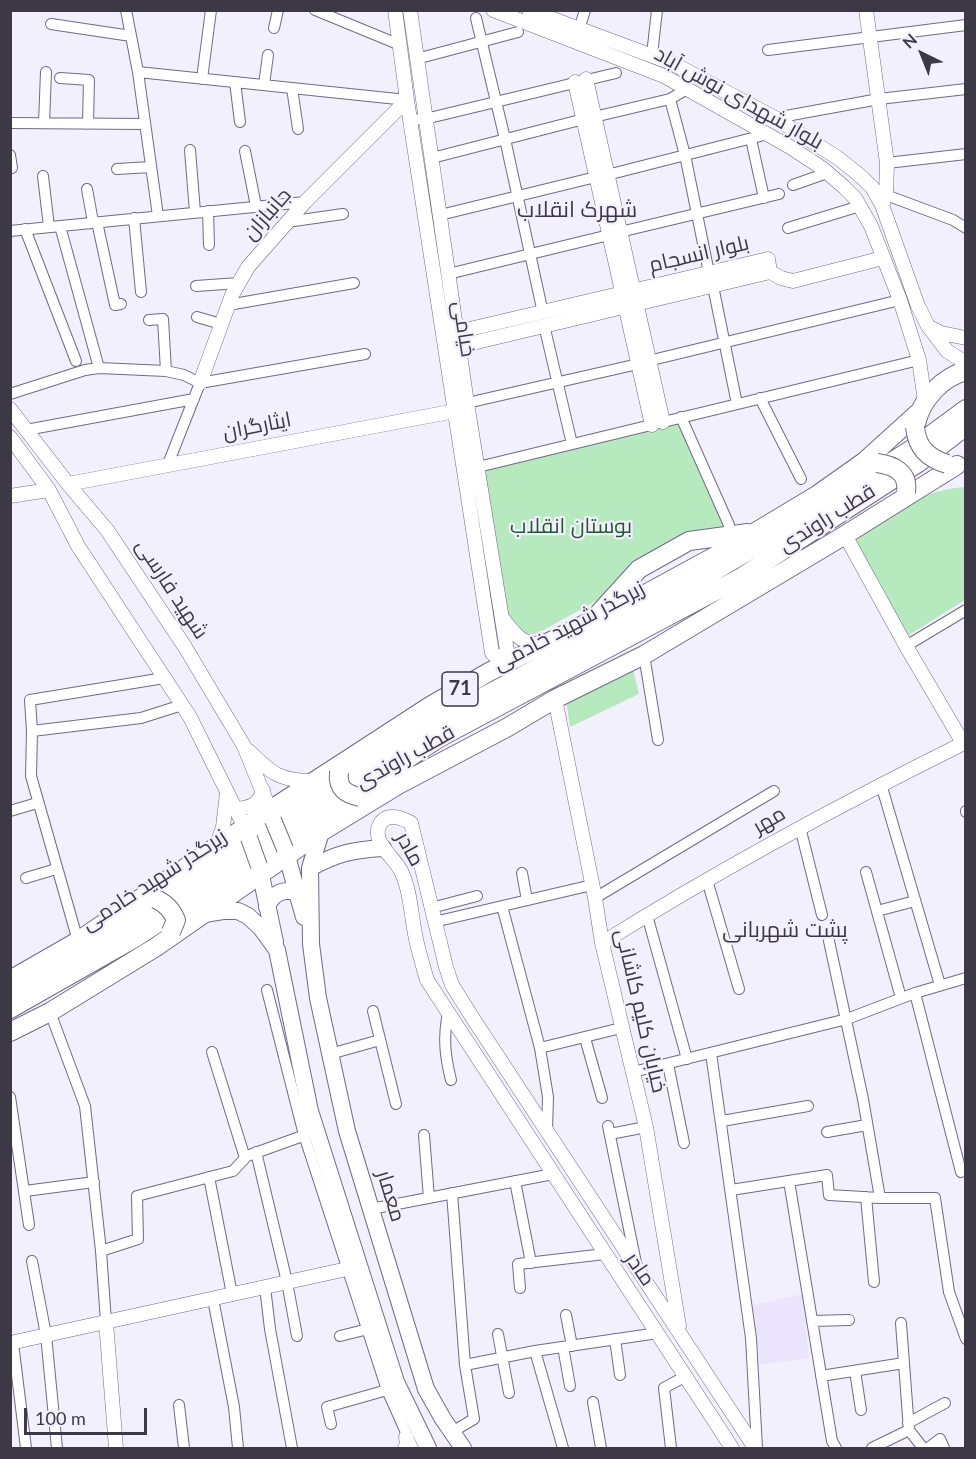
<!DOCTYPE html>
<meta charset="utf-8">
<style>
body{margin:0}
#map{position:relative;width:976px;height:1459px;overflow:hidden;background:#f3f0fd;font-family:Lato,sans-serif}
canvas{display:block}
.frame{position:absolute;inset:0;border:12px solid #3c3845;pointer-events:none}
.north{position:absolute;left:892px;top:24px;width:60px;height:60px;-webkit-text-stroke:4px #f3f0fd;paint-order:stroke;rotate:317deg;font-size:16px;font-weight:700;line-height:24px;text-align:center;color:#3c3845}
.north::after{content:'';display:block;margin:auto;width:21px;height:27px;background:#3c3845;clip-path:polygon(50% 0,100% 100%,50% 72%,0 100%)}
.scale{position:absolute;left:24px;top:1408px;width:123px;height:27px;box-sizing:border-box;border:3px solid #3c3845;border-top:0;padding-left:8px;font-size:18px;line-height:21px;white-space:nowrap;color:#3c3845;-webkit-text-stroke:4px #f3f0fd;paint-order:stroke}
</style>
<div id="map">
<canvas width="976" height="1459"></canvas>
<div class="frame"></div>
<div class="north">N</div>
<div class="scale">100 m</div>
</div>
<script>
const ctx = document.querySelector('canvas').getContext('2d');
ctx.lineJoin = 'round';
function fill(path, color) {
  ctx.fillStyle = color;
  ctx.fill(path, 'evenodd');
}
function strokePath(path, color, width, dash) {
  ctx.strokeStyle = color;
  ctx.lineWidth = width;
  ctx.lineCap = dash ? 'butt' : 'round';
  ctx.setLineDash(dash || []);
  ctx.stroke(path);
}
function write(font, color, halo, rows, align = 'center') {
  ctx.font = font + ' Lato,Cairo,sans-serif';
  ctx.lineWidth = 4.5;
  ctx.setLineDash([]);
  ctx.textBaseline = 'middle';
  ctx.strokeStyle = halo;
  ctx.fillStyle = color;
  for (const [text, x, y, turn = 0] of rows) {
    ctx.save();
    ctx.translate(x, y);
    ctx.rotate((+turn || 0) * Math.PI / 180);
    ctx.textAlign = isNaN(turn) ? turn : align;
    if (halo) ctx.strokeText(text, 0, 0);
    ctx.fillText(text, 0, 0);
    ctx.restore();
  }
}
const built = new Path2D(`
 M803 1294 809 1358 760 1365 753 1305Z`);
const green = new Path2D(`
 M686 420 730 528 536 634 519 633 507 615 478 467Z
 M965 487V600L904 638 851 536C887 515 923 489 965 487Z
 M633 670 639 694 570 727 566 699Z`);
const street = new Path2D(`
 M126 10 138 72 158 216
 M315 10 400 45
 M476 18 505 139 543 313
 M51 24 131 36
 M274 28 278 10
 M579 30 585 10
 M768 50 966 25
 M652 55 657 10
 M416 59 518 32
 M138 72 407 100
 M60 78 89 80 88 124
 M202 79 211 10
 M235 82 240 122
 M264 85 268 55
 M292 88 298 129
 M670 99 685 155 709 273
 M594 117 670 99 687 89
 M775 118 879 99 966 89
 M410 120 425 119 616 73
 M10 123 145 124
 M44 123 46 72
 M751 139 764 198
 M190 150 195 212
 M245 151 256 206
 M10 155 12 168
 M432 158 584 119
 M887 163 966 154
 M117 169 151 167
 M607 175 768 134
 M43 176 49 227
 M793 185 827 173
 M87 189 93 222
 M886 195 953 220 966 228
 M208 211 209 245
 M440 215 596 177
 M134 218 141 292
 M97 222 115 305 121 304
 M287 222 343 214
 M60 226 99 368
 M788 228 860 206
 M25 229 76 361
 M10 231 305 202
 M620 232 779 194
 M448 274 609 235
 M196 286 239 283
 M713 286 737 404
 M228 305 354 283
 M197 317 221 324
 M149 320 163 319 166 371
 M544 325 572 444
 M648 361 900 300
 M200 383 365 354
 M10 394 85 370 99 368 166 371 184 375 200 383
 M760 398 801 479
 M467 403 638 364
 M681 417 729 525
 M26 430 194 399
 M168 464 200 383
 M478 467 919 360
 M906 646 966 610
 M644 655 658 740
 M32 731 141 718 182 705
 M881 784 940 985
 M10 811 37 803
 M966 811V812
 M800 827 822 915
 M866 872 901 998
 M522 873 527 900
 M26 878 56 869
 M707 880 739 989
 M595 898 774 791
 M502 906 540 1048 548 1097 547 1130
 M431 908 477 896
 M877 911 915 901
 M647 915 687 1059
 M434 922 592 885
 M78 941 31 776 32 731 30 700 164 678
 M829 941 863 1099 880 1198
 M267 990 304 1135 387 1390 413 1448
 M915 993 961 1172
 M373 1011 396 1104
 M50 1012 85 1106 101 1251 106 1322
 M448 1013C443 1038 445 1056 451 1080
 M585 1038 602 1098
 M540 1048 621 1028
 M212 1052 245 1158
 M711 1053 751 1338 757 1448
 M330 1054 380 1040
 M668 1064 684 1143
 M633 1072 847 1019 915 993 966 978
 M10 1097 29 1225
 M722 1121 808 1106
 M608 1126 636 1263
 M827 1132 867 1125
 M610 1134 646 1127
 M424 1135 429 1198
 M256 1152 287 1282 297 1336
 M209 1177 232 1294
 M515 1181 531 1263
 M789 1181 832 1441 836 1448
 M731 1190 827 1175 829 1195 880 1198H935L949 1292 966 1339
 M25 1191 94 1182
 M866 1197 874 1282
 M371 1209 553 1174
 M101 1251 138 1239 137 1196 233 1171 247 1156 308 1134
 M32 1261 46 1335 57 1448
 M265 1287 270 1329 292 1448
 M520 1288 518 1264 605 1254
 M213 1299 234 1407 238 1448
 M566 1315 572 1346
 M812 1321 849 1320
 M901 1323 909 1430 923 1448
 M498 1334 509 1393
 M340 1336 372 1328
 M615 1339 620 1375
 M13 1343 26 1448
 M563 1347 570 1386
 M535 1351 563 1448
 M465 1365 535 1351 658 1333
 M855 1371 861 1410
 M821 1376 904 1363
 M593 1402 601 1448
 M179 1405 184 1448
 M908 1423 945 1403
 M331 1424 327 1407 387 1390
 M452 1432 474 1419 465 1365 452 1193
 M671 1448 664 1388 686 1376
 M872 1448 909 1430
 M928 1448 940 1439 944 1448`);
const secondary = new Path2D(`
 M395 10 407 100 492 653 498 658H502L507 650 467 403 410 10
 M493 10 664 76 790 147 822 168 844 187 855 198 871 226 900 300 919 360 925 401
 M529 10 674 64 775 118 838 158 858 174 872 187 882 205 918 306 928 326 947 351 966 363
 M866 10 887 163 886 195 882 205
 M586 79 663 422
 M575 82 652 425
 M770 272 781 278 793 281 883 258
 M929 327 941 333 966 338
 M457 332 768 259 770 272
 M460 346 770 272
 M200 383 232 295 248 267 305 202 407 100
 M10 409 68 484 107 530 185 647 244 746 270 810
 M10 437 49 490 78 546 190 717 245 828
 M68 484 455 411
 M10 496 49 490
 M845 535 906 646 963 743
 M503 619C516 636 522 644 544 645
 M555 699 595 898 602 943 646 1127 679 1326
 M249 751C272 774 280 781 314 781
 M236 809C250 808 259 805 263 790
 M216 847 223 827 227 793
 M602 943C719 870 841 804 966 742
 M106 1322 116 1448
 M10 1343 347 1269
 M405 1448 407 1444 406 1437
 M732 1448 427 980C423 966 419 953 416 939 411 916 411 892 401 871 395 858 372 843 379 826 385 812 401 817 411 823L446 967 452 985 472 1017 755 1448`);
const primary = new Path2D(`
 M321 832 310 868 311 944 318 998 347 1131 426 1389 443 1419 463 1448
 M285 849 304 917
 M259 866 275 942
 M310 868C338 853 352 850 383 848
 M267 907C272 893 284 888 298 893
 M204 914 223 911H238L248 916 261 928 277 950 310 1111 396 1382 428 1448`);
const highway = new Path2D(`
 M916 424C921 400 942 377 966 371
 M599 613 639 569 689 541 748 533
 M10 980 78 941 270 810 430 706 489 672 649 592 717 555 817 495 865 461 918 413
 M10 995 131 924 431 724 657 605 757 546 909 451 966 409
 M10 1009 135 938 439 738 740 578 918 463 966 426
 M10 1032 50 1012 156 947 321 832 398 785 508 727 555 699 644 655 845 535 957 465`);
const primaryBridge = new Path2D(`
 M273 820 285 849
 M249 838 259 866`);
const highwayBridge = new Path2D(`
 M915 427C917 448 928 458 947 464
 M877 463C893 465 909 472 906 492
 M339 772C337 789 346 794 360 797
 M156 899C166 904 171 909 176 920L171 932`);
const shields = [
 [460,689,36]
];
const shieldNames = [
 ["71",460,689]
];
const streetNames = [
 ["بلوار شهدای نوش آباد",739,98,29],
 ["جانبازان",267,214,-49],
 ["بلوار انسجام",699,254,-13],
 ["خیامی",464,329,81],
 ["ایثارگران",257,426,-11],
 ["قطب راوندی",827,518,-32],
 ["شهید فارسی",172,589,57],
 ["زیرگذر شهید خادمی",569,626,-28],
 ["قطب راوندی",405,757,-29],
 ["مهر",769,820,-30],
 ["مادر",410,849,61],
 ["زیرگذر شهید خادمی",154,880,-33],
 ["خیابان کلیم کاشانی",641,1011,77],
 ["معمار",391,1196,73],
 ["مادر",640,1269,56]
];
const parkNames = [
 ["بوستان انقلاب",571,526]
];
const neighbourhoodNames = [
 ["شهرک انقلاب",577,210],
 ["پشت شهربانی",785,930]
];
fill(built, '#ebe4fd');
fill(green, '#b7e9bf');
strokePath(street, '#726987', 12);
strokePath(secondary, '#726987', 15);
strokePath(primary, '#726987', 18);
strokePath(highway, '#726987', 20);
strokePath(street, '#fff', 10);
strokePath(secondary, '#fff', 14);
strokePath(primary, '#fff', 16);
strokePath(highway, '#fff', 18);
strokePath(primaryBridge, '#726987', 18, []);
strokePath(highwayBridge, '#726987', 20, []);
strokePath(primaryBridge, '#fff', 16);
strokePath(highwayBridge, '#fff', 18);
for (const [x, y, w] of shields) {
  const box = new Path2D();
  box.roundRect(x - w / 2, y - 17, w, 34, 4.5);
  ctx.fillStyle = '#f3f0fd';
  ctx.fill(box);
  strokePath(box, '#3c3845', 1.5);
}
write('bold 20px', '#3c3845', null, shieldNames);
write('21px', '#3c3845', '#f3f0fd', streetNames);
write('21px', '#20592f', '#f3f0fd', parkNames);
write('22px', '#3c3845', '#f3f0fd', neighbourhoodNames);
</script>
